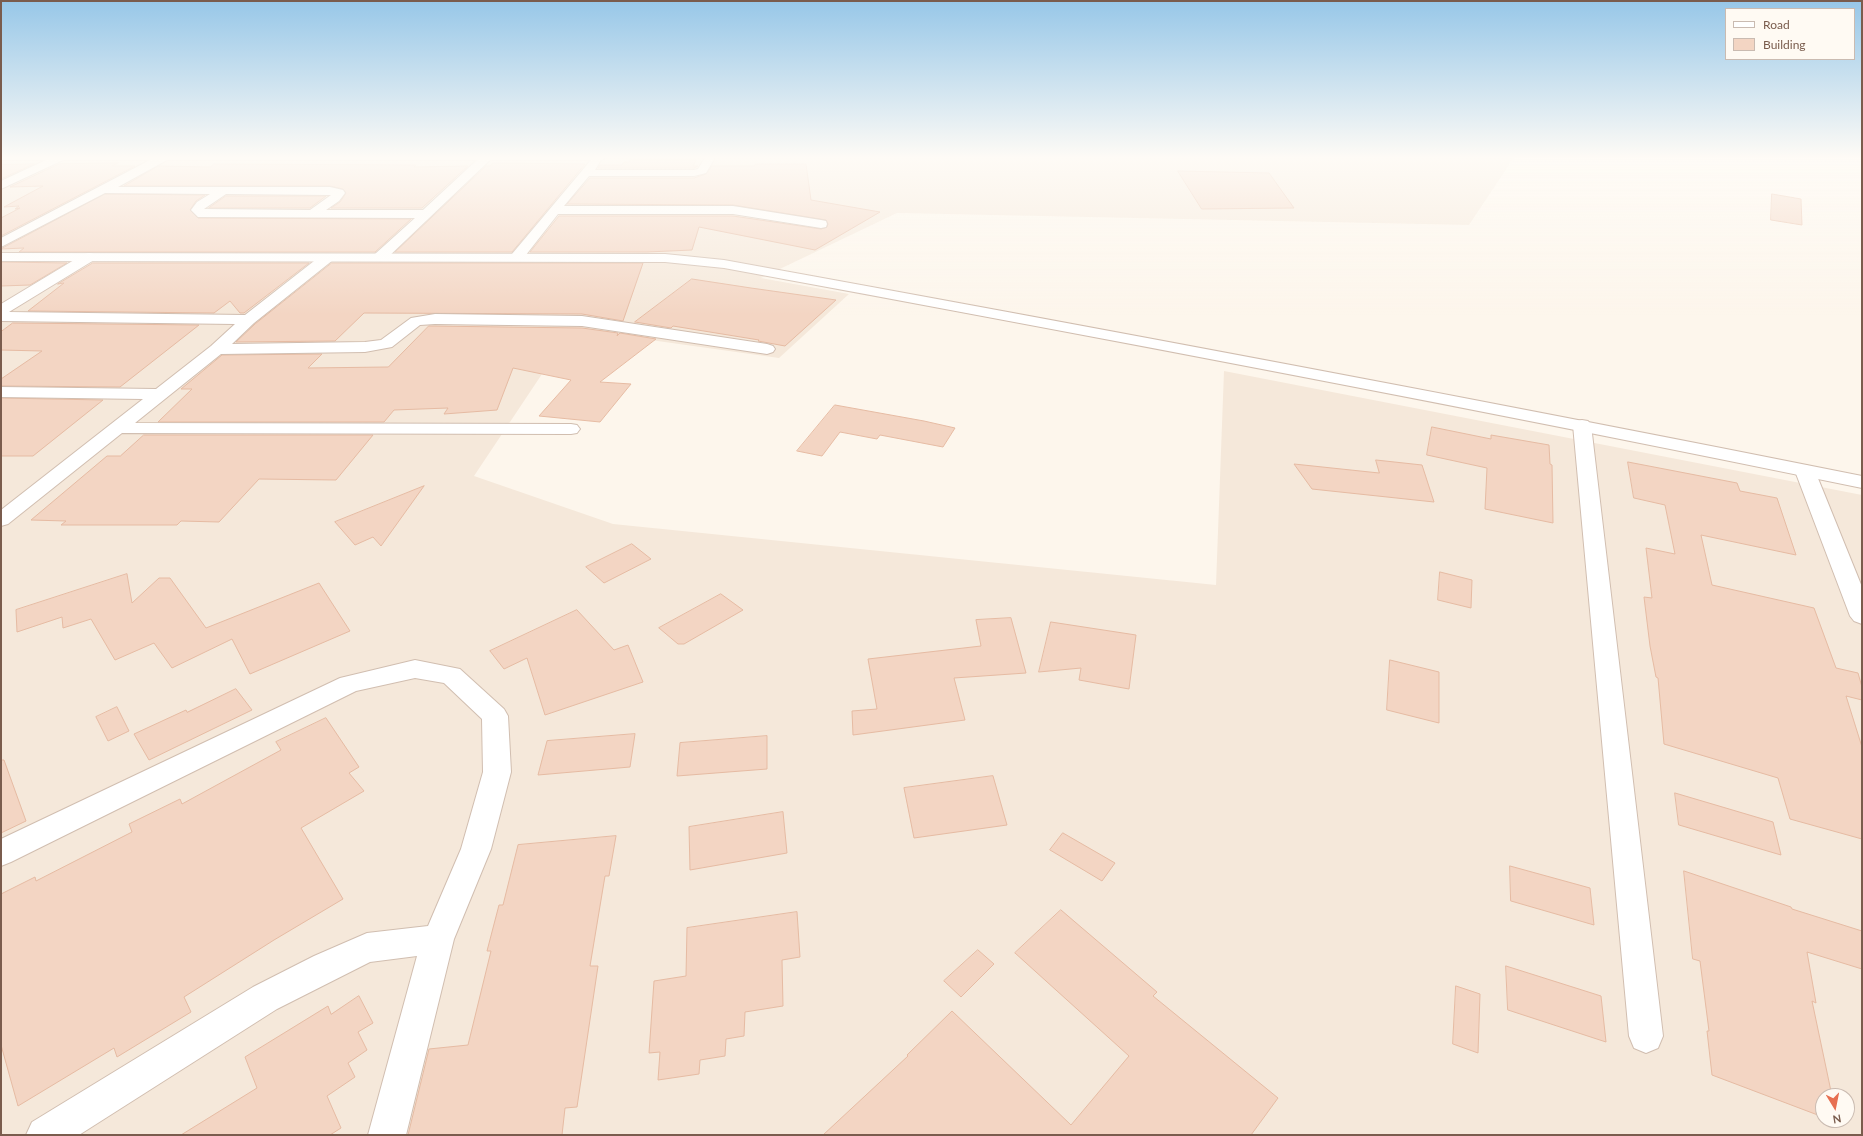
<!DOCTYPE html>
<style>
body{margin:0}
#map{position:relative;width:1863px;height:1136px;overflow:hidden;background:#fdf6ec;font-family:Lato,sans-serif}
canvas{display:block}
.frame{position:absolute;inset:0;border:2px solid #7a5c4d;pointer-events:none}
.legend{position:absolute;left:1725px;top:8px;width:130px;height:52px;box-sizing:border-box;background:#fffaf3;border:1px solid #cabbb1;margin:0;padding:5px 7px;list-style:none;font-size:12px;color:#7a5c4d}
.legend li{display:flex;align-items:center;gap:8px;height:20px}
.legend b{width:20px;border:1px solid #cabbb1}
.north{position:absolute;left:1815px;top:1088px;width:40px;height:40px;box-sizing:border-box;background:#fffaf3;border:1px solid #cabbb1;border-radius:50%;rotate:170deg;font-size:11px;font-weight:700;line-height:16px;text-align:center;color:#7a5c4d}
.north::after{content:'';display:block;margin:auto;width:14px;height:18px;background:#e76f51;clip-path:polygon(50% 0,100% 100%,50% 72%,0 100%)}
</style>
<div id="map">
<canvas width="1863" height="1136"></canvas>
<div class="frame"></div>
<ul class="legend">
<li><b style="height:5px;background:#fff"></b>Road</li>
<li><b style="height:11px;background:#f3d5c3"></b>Building</li>
</ul>
<div class="north">N</div>
</div>
<script>
const ctx = document.querySelector('canvas').getContext('2d');
ctx.lineJoin = 'round';
function fill(path, color) {
  ctx.fillStyle = color;
  ctx.fill(path, 'evenodd');
}
function strokePath(path, color, width, dash) {
  ctx.strokeStyle = color;
  ctx.lineWidth = width;
  ctx.lineCap = dash ? 'butt' : 'round';
  ctx.setLineDash(dash || []);
  ctx.stroke(path);
}
const residential = new Path2D(`
 M1 156H1515L1469 225 897 213 761 278 849 294 779 358 572 329 474 476 613 524 1216 585 1224 371 1862 495V1135H1ZM1823 1096H1847V1120H1823Z`);
const building = new Path2D(`
 M630 160H696L693 166H698L694 168H598L600 165H622L624 162H629Z
 M118 163 112 166H135L1 236V218L20 208 15 209 19 206 4 207 43 186 10 187 59 164Z
 M493 163 585 164 512 252H395L486 166H490Z
 M34 164 1 179V165Z
 M214 164 416 165 414 167 468 166 422 208H331L340 202 346 193 343 189 330 186H124L158 166 210 167Z
 M756 164H806L811 200 880 212 815 250 699 227 692 250 647 252H530L559 216H733L821 229 827 227 828 224 826 220 733 205 567 204 590 178H694L706 174 712 166H754Z
 M1178 171 1269 173 1294 208 1202 209Z
 M105 194 205 195 196 201 190 210 198 218 411 219 375 252H19L24 248 1 249Z
 M1772 194 1801 199 1802 225 1771 220Z
 M226 196H326L310 208H209Z
 M3 262 67 263 30 285 1 286V264Z
 M93 263H309L244 313H240L230 301 214 313 28 311 64 283 58 284Z
 M332 263H643L623 321 582 314 364 313 335 341 236 342 255 324Z
 M692 279 751 288 836 300 785 346 758 341 759 340 673 326 671 328 635 322Z
 M13 323 199 325 120 387 1 386V379L42 351 1 350V332Z
 M429 326 582 328 618 333 617 336 620 333 656 339 600 382 631 384 600 422 539 416 571 380 513 368 497 410 444 414 448 408 394 410 384 422H158L192 389H181L222 355 322 354 308 368 388 367Z
 M1 398 103 400 33 456H1Z
 M835 405 924 421 955 428 943 447 880 435 877 439 840 432 822 456 797 451Z
 M1432 427 1491 439V435L1549 445 1550 464 1552 465 1553 523 1485 509 1487 468 1427 455Z
 M144 435H373L336 480 259 479 219 522 181 521 177 525H61L66 521 31 520 107 456H120Z
 M1376 460 1422 465 1434 502 1312 489 1294 464 1379 473Z
 M1628 462 1737 483 1740 491 1777 498 1796 555 1701 535 1712 585 1814 608 1836 668 1858 673 1862 687V700L1846 696 1862 747V839L1790 819 1778 778 1664 744 1658 678 1656 677 1650 646 1644 597 1652 598 1646 548 1675 554 1665 505 1634 498Z
 M424 486 381 546 373 537 355 545 335 522Z
 M632 544 651 559 604 583 586 567Z
 M1440 572 1472 580 1471 608 1438 600Z
 M127 574 132 603 159 578H170L206 628 319 583 350 631 250 674 232 639 172 668 154 643 115 660 91 619 63 628 62 617 17 632 16 610Z
 M721 594 743 610 684 644H678L659 628Z
 M577 610 614 650 628 645 643 682 545 715 527 658 504 669 490 651Z
 M1011 618 1026 673 954 678 965 720 853 735 852 711 877 709 868 659 981 646 976 620Z
 M1051 622 1136 635 1129 689 1079 680 1081 668 1039 672Z
 M1390 660 1439 672V723L1387 710Z
 M236 689 252 710 149 760 134 734 186 710 187 712Z
 M117 707 129 731 108 741 96 717Z
 M326 718 359 767 349 773 364 791 301 828 343 899 274 940 184 997 191 1012 117 1057 114 1048 18 1106 1 1045V894L35 877 36 881 132 832 129 824 180 799 182 804 281 750 276 742Z
 M635 734 630 767 538 775 547 741Z
 M767 736V769L677 776 680 743Z
 M1 760H4L26 821 1 833Z
 M993 776 1007 825 914 838 904 788Z
 M1675 793 1773 822 1781 855 1679 825Z
 M783 812 787 853 690 870 689 827Z
 M1063 833 1115 863 1102 881 1050 850Z
 M616 836 609 876H605L590 966H598L577 1107 565 1108 562 1135H408L429 1049 468 1045 491 951H487L499 905H503L518 845Z
 M1510 866 1590 888 1594 925 1511 901Z
 M1684 871 1791 907 1792 909 1862 931V969L1807 952 1816 1003 1812 1001 1832 1096H1823V1117L1712 1075 1707 1031H1709L1700 961 1693 959Z
 M1061 910 1157 992 1153 996 1278 1098 1251 1135H823L908 1056 907 1055 952 1011 1071 1125 1129 1056 1015 953Z
 M797 912 800 957 782 960 783 1006 745 1012 744 1036 726 1039 725 1056 700 1060 699 1074 658 1080 660 1052 649 1053 654 981 686 976 687 928Z
 M978 950 994 964 961 997 944 981Z
 M1506 966 1601 996 1606 1042 1508 1010Z
 M1456 986 1480 994 1478 1053 1453 1044Z
 M359 996 373 1023 358 1032 367 1050 348 1063 355 1077 327 1096 341 1128 330 1135H181L257 1088 245 1057 328 1006 331 1014Z`);
const minor = new Path2D(`
 M1 156H605L604 159 601 160 595 170H694L698 169 706 156H716L706 173 694 176H589L564 206H733L821 220 826 221 827 224 826 227 821 228 733 214H558L522 260H512L510 257 512 254 591 160H490L385 260H375L373 257 375 254 415 218 198 217 191 210 197 202 210 194 105 193 1 247V238L150 160H63L1 189V181L46 160H1ZM167 160H477L423 210H326L339 201 345 193 343 190 330 187H118ZM226 194 330 195H331L310 210 204 209Z
 M89 253 94 254 96 257 94 260 9 312 245 315 323 254H333L335 257 333 260 254 323 232 344 365 342 381 340 411 318 435 314 582 316 767 344 773 346 775 349 773 352 767 354 582 326 435 324 420 325 392 347 365 352 221 354 135 423 571 424 577 425 580 429 577 433 571 434 122 433 8 524 1 526V510L143 399 1 397V387L156 389 211 346 235 324 1 321V304L84 254Z
 M1582 420 1588 421 1591 425 1663 1036 1658 1048 1646 1053 1634 1048 1629 1036 1573 425 1576 421Z
 M1805 465 1812 467 1815 471 1862 587V624L1854 621 1850 616 1795 471 1798 467Z
 M415 660 460 669 504 709 508 716 511 772 491 849 454 939 406 1135H368L417 956 370 962 277 1009 79 1135H26L32 1122 253 987 314 956 367 933 428 926 461 849 483 772 482 719 444 683 415 678 356 691 11 862 1 866V839L340 678Z`);
const tertiary = new Path2D(`
 M1 253 665 254 724 260C1104 329 1483 400 1862 476V488C1483 410 1104 338 724 268L665 262 1 261Z`);
fill(residential, '#f5e8da');
fill(building, '#f3d5c3');
strokePath(building, '#e6bba3', 1);
strokePath(minor, '#d1beb0', 2);
strokePath(tertiary, '#d1beb0', 2);
fill(minor, '#fff');
fill(tertiary, '#fff');
const sky = ctx.createLinearGradient(0, 0, 0, 315);
sky.addColorStop(0, '#97c7e8');
sky.addColorStop(0.5, '#fefbf6');
sky.addColorStop(1, '#fefbf600');
ctx.fillStyle = sky;
ctx.fillRect(0, 0, 1863, 315);
</script>
